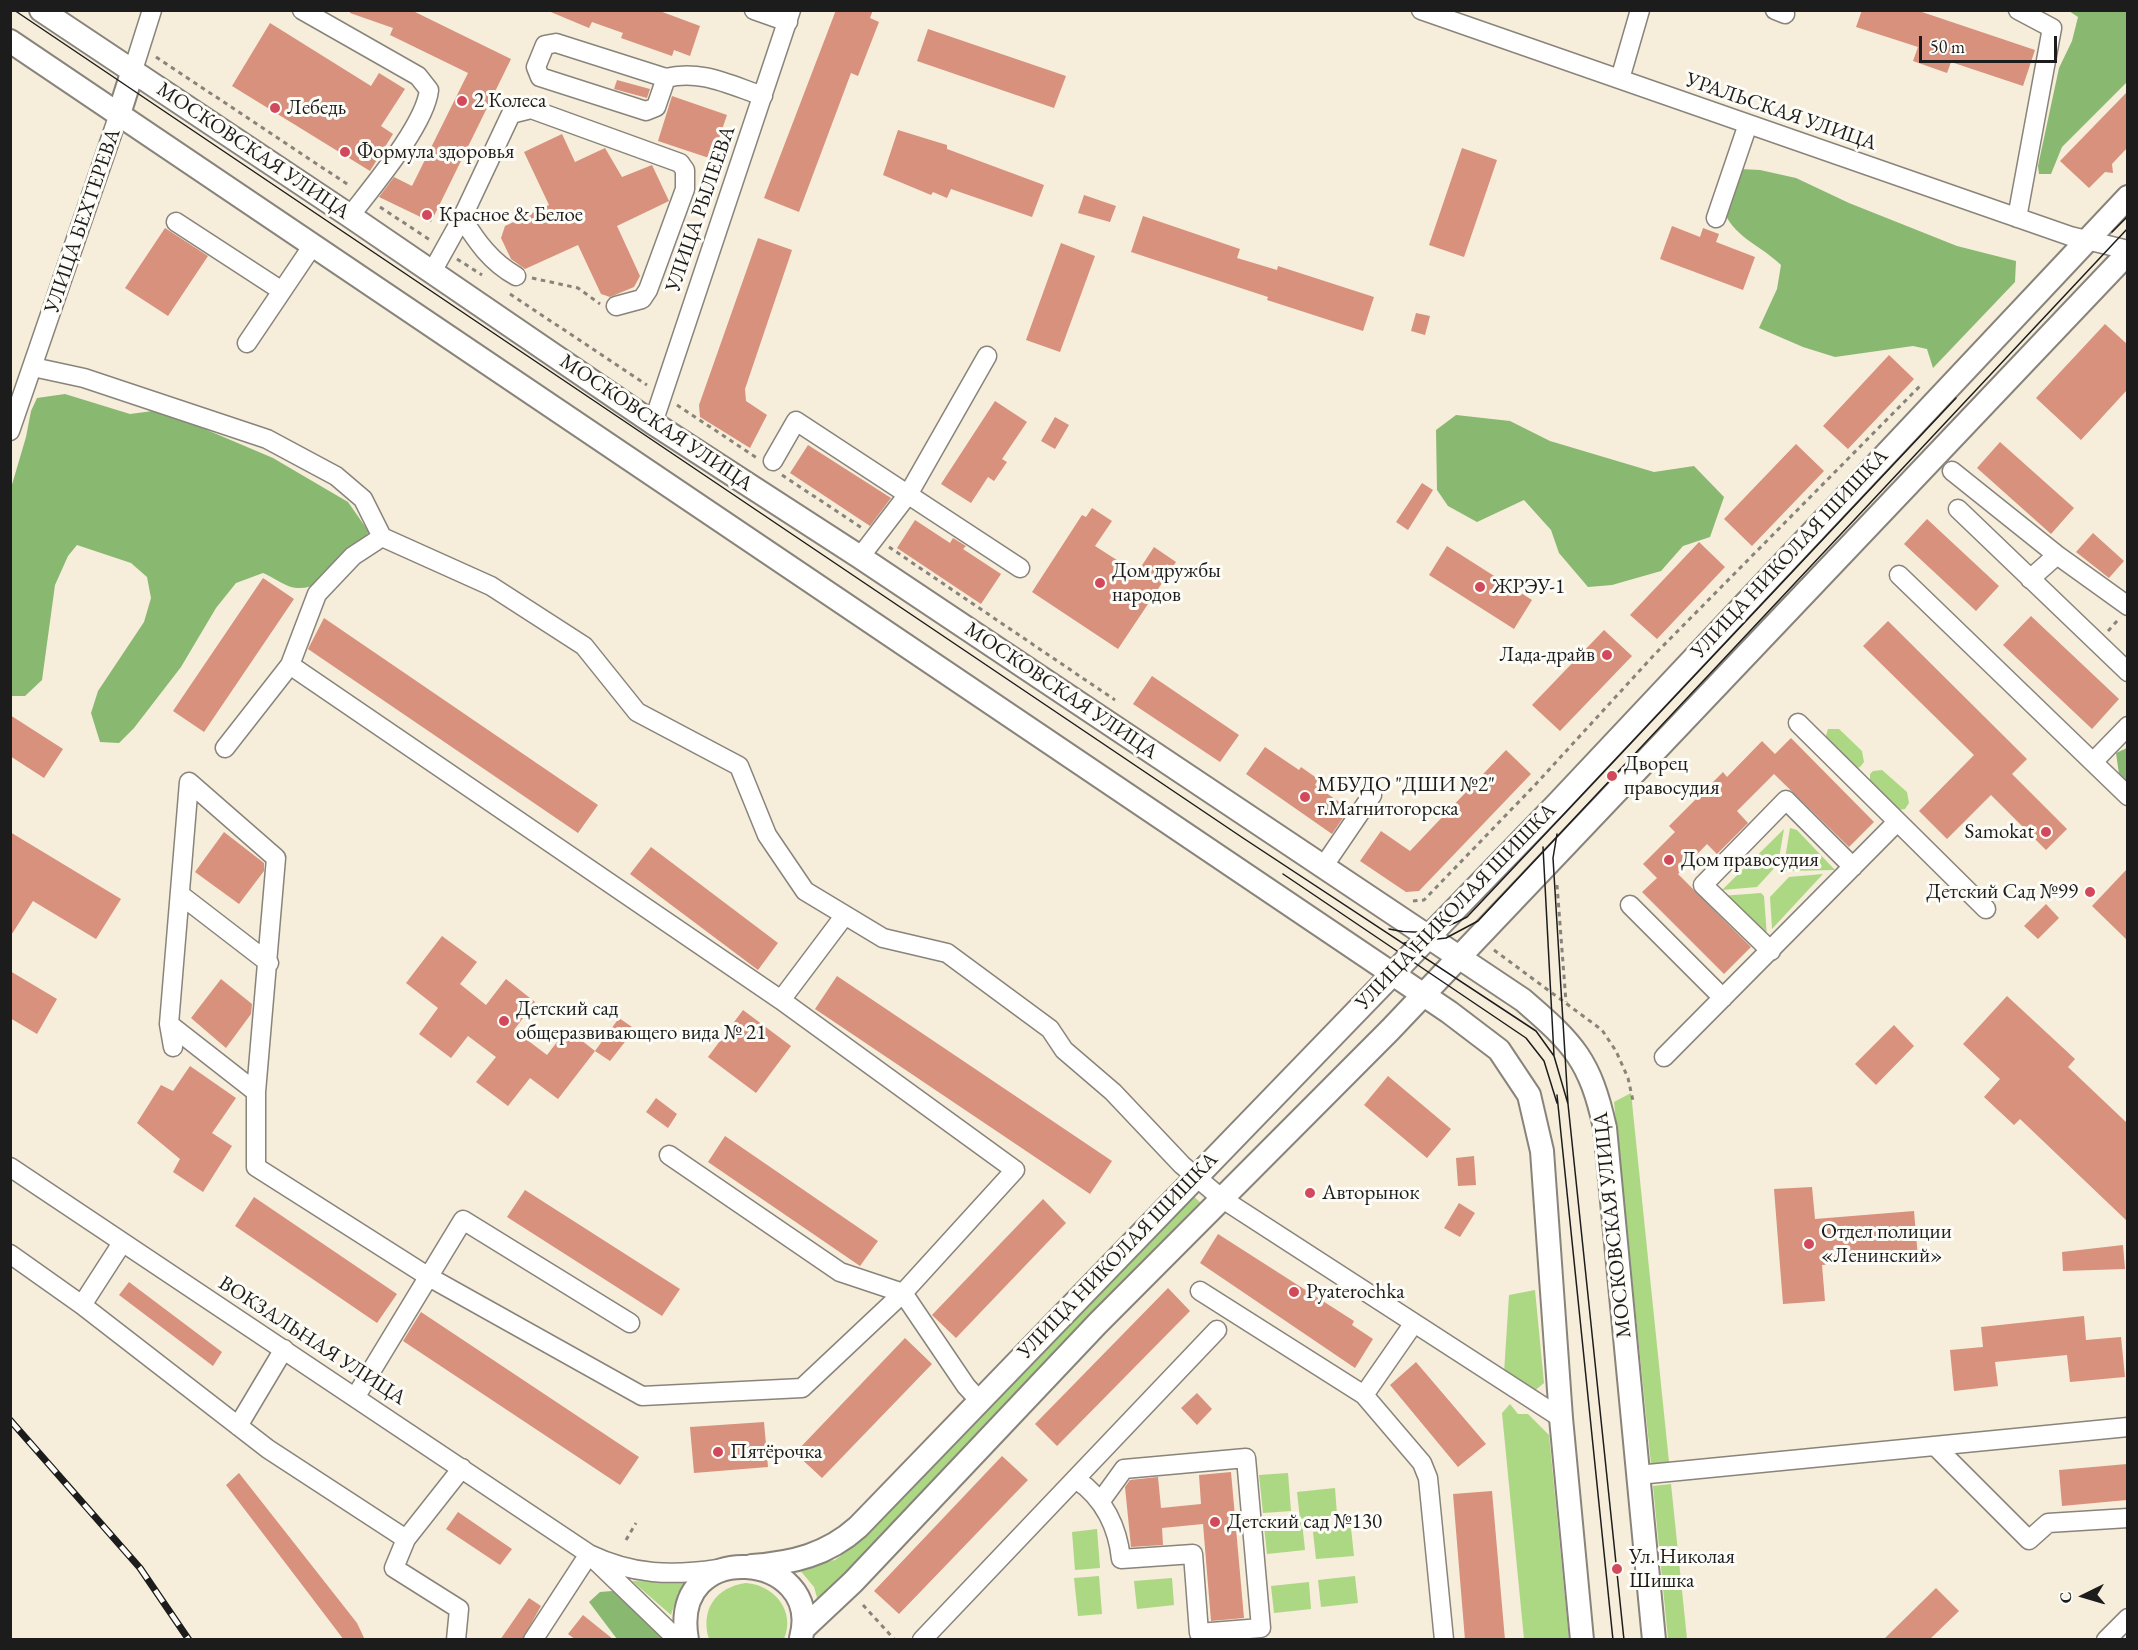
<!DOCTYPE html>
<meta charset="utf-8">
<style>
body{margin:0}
#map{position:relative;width:2138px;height:1650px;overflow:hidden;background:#f6edda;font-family:"EB Garamond",serif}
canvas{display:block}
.frame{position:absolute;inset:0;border:12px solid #1c1c1c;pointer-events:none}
.north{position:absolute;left:2054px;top:1566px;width:60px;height:60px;-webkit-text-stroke:4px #fdfcf7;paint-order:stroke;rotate:265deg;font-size:16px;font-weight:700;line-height:24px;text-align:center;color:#1c1c1c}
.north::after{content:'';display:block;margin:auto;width:21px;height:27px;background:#1c1c1c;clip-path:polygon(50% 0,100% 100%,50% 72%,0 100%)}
.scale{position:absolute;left:1919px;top:36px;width:138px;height:27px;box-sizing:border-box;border:3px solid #1c1c1c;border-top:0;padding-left:8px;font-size:18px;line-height:21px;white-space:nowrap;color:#1c1c1c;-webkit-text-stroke:4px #fdfcf7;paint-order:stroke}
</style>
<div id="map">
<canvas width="2138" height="1650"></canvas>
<div class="frame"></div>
<div class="north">С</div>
<div class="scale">50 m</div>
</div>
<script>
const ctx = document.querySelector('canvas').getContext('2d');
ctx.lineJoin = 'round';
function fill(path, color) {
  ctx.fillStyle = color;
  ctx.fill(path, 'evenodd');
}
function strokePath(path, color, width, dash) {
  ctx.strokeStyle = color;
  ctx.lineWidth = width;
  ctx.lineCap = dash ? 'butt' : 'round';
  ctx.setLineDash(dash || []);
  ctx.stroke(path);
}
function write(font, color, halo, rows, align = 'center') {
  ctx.font = font + ' "EB Garamond",serif';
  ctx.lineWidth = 6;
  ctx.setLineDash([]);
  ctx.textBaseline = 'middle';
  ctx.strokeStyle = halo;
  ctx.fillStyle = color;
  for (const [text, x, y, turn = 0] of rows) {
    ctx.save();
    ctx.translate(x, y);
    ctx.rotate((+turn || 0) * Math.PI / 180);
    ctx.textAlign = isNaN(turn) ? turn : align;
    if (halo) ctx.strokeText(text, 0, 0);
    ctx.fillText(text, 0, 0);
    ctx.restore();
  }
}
const green = new Path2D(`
 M1828 729H1839L1862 751 1864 762 1860 767 1854 769 1825 739Z
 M1882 770 1907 792 1909 803 1905 809 1898 810 1870 784V774L1873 771Z
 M1790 828 1797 830 1835 870 1785 871 1784 865Z
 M1784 829 1778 864 1757 887 1722 890Z
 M1823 874 1772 929 1770 897 1789 877Z
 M1761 893 1764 896 1767 937 1721 896Z
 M1631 1093 1669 1462 1651 1464 1614 1102Z
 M1189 1192 1203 1205 820 1608 814 1587 799 1569V1566L835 1560 854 1546Z
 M1535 1290 1544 1383 1532 1393 1504 1373 1509 1295Z
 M1510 1404 1518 1414H1528L1549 1435 1569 1639H1524L1502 1413Z
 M1288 1473 1291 1511 1263 1513 1259 1475Z
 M1671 1484 1687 1639H1668L1653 1486Z
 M1335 1488 1337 1515 1300 1519 1297 1492Z
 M1302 1522 1305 1550 1267 1554 1264 1526Z
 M1351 1528 1354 1556 1316 1559 1313 1532Z
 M1097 1529 1100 1568 1075 1570 1072 1532Z
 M1099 1576 1102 1614 1078 1616 1074 1578Z
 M1355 1576 1358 1603 1321 1607 1318 1580Z
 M1172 1578 1174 1605 1137 1609 1134 1581Z
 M632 1581 689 1582 678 1593 671 1615Z
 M1309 1582 1311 1609 1274 1613 1271 1586Z
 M746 1583C774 1585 796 1611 784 1639H709C700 1610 716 1587 746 1583Z`);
const forest = new Path2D(`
 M2069 11H2127V82L2062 147 2051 174H2039L2038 166 2059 68 2072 41 2078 17Z
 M1740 169 1760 170 1796 178 1849 203 1957 246 2016 261 2015 282 1933 368 1927 349 1913 346 1835 357 1803 347 1759 328 1777 289 1781 265C1763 247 1736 238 1725 214Z
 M65 394 130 414 160 410 273 458 348 502 369 532C352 553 328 590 297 588 287 588 273 577 263 573L236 583 216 608 181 667 134 728 119 743 100 742 91 713 98 691 144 622 151 598 147 577 131 563 77 545 68 556 55 585 42 680 25 696H11V488L26 437 31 411 37 398Z
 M1456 415 1510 421 1550 441 1654 472 1694 466 1724 497 1710 537 1683 546 1661 571 1612 585 1588 587 1559 553 1551 530 1524 500 1477 522 1448 506 1437 490 1436 430Z
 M2127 748V787L2120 781 2116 753Z
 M612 1591 624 1594 667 1639H617L589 1602 600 1592Z`);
const building = new Path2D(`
 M350 10H411L511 59 431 222 379 197 394 177 412 186 468 73 390 35 393 28 350 13Z
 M546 10H657L700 26 690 56 674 50 672 56 621 38 623 33 592 22 589 28Z
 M836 10H873L870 18 879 22 858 76 851 73 799 212 764 198Z
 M1862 10H1916L2035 50 2023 86 1951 62 1947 73 1913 61 1918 47 1856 27Z
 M270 23 371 86 379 73 405 89 381 126 393 134 370 171 232 86Z
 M928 29 1066 76 1054 108 917 61Z
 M617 80 650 89 647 98 614 89Z
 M2127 92V148L2112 164 2113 173 2105 172 2089 188 2060 161Z
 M672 96 727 115 712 159 658 141Z
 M898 130 947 145V149L1044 185 1032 217 951 189 947 198 933 192 931 195 883 175Z
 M562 134 575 162 605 148 622 177 652 165 669 201 617 226 640 276 634 287 610 297 601 294 578 245 525 269 511 259 501 238 505 226 549 205 524 152Z
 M1462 148 1497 160 1464 257 1429 245Z
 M1084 195 1116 206 1110 222 1078 213Z
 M1143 216 1240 249 1237 258 1277 270 1278 266 1374 297 1363 331 1267 300 1268 297 1131 252Z
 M1672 226 1700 237 1703 228 1719 234 1716 242 1755 257 1743 290 1660 259Z
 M165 228 208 256 168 316 125 288Z
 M758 238 792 250 745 389 746 401 767 415 750 448 700 417 699 405Z
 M1061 243 1095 256 1060 352 1026 340Z
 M1416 313 1430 316 1425 335 1411 331Z
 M2105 324 2127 344V390L2081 440 2036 398Z
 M1889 355 1914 379 1848 449 1823 426Z
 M995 401 1027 422 1002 459 1007 462 994 481 988 477 971 503 941 484Z
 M1055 417 1069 425 1055 449 1041 441Z
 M2000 442 2074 508 2051 534 1977 468Z
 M1796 444 1824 471 1752 546 1724 519Z
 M808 445 891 498 870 526 790 473Z
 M1422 483 1433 490 1408 530 1396 522Z
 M1092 508 1112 521 1095 546 1137 573 1154 547 1176 562 1118 649 1032 592 1082 515 1086 517Z
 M1927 519 1999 586 1976 611 1904 544Z
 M915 520 950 543 953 538 966 546 963 549 1001 574 981 604 897 548Z
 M2093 533 2124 561 2109 578 2076 552Z
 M1699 542 1725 567 1657 639 1630 615Z
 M1447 546 1532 600 1514 629 1429 575Z
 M263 578 294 599 204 732 173 711Z
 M2031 616 2119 699 2092 729 2003 645Z
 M324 618 598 805 578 833 308 649Z
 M1888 621 2027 759 2012 774 2067 829 2046 850 1991 795 1947 839 1919 811 1974 755 1863 646Z
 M1604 630 1632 656 1560 731 1532 705Z
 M1152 676 1239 735 1220 762 1133 704Z
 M10 715 63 749 44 778 10 756Z
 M1791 738 1874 822 1849 847 1774 774 1737 811 1748 823 1717 854 1707 844 1678 874 1751 947 1724 974 1642 892 1657 878 1643 864 1675 832 1669 826 1723 772 1727 777 1762 741 1775 754Z
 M1265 747 1299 770 1301 767 1318 779 1315 785 1349 809 1332 834 1246 774Z
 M1506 750 1531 774 1419 891 1406 892 1360 861 1381 831 1410 851Z
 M10 832 121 899 96 939 33 901 10 937Z
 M224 832 264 863V871L239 904 195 872Z
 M651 847 778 943 758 970 630 874Z
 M2127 869V940L2092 906Z
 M2046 904 2059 918 2038 939 2024 926Z
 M442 936 477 962 460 984 486 1005 506 979 535 1002 514 1030 547 1055 567 1029 595 1051 619 1018 635 1029 610 1061 595 1051 558 1099 530 1078 508 1106 476 1082 496 1057 468 1036 451 1058 419 1034 438 1008 406 983Z
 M10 971 57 999 37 1034 10 1018Z
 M837 976 1112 1161 1090 1194 815 1009Z
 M221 979 252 1004 251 1014 226 1048 191 1018Z
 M2007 996 2075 1059 2068 1067 2127 1123V1221L2020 1119 2014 1125 1984 1097 2000 1079 1963 1044Z
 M743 1010 791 1046 756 1093 708 1057Z
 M1894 1025 1914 1046 1876 1085 1855 1064Z
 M190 1066 236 1098 212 1133 232 1146 203 1192 173 1172 180 1159 137 1123 161 1085 173 1091Z
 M1388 1076 1451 1129 1427 1158 1364 1105Z
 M656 1098 677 1114 668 1128 646 1112Z
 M725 1136 878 1241 860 1266 708 1162Z
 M1474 1156 1476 1185 1458 1186 1456 1158Z
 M1812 1187 1815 1219 1914 1211 1918 1258 1822 1265 1825 1301 1783 1304 1774 1189Z
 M525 1190 680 1289 662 1316 507 1217Z
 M254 1197 397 1294 377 1323 235 1226Z
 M1043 1199 1066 1223 956 1338 932 1315Z
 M1459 1203 1475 1213 1460 1237 1444 1228Z
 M1218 1234 1354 1321 1352 1325 1373 1339 1355 1368 1200 1263Z
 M2123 1245 2125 1269 2063 1271 2062 1252Z
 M129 1282 222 1352 213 1366 119 1295Z
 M1168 1288 1190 1311 1057 1446 1035 1424Z
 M421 1312 639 1457 620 1485 403 1341Z
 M2084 1316 2086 1340 2121 1337 2125 1377 2070 1382 2067 1355 1995 1362 1998 1386 1954 1391 1950 1350 1983 1347 1981 1327Z
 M905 1338 932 1364 822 1478 795 1453Z
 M1416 1362 1486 1444 1458 1467 1390 1385Z
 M1197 1393 1212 1409 1197 1425 1181 1408Z
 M764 1422 768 1467 694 1473 690 1427Z
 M1002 1456 1028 1480 899 1614 874 1591Z
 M2127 1464V1500L2062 1506 2059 1470Z
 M1231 1472 1244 1618 1211 1621 1203 1524 1162 1528 1163 1545 1131 1547 1125 1487 1130 1480 1158 1477 1161 1508 1201 1504 1199 1475Z
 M239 1473 357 1623 365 1640H344L226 1485Z
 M1492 1491 1505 1640H1465L1453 1494Z
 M458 1512 512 1549 500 1565 446 1529Z
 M1936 1588 1959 1611 1929 1640H1883Z
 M529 1598 541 1606 522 1640H500Z
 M583 1615 614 1640H576L568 1634Z`);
const path = new Path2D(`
 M156 57 350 186
 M380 207 430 240
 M457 259 482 275
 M532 278 578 288 600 304
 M510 294 647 385
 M677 405 757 458
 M782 475 862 528
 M889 547 1115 700
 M2108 631 2118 620
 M1557 885 1566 1002
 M1413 901 1424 900 1535 785 1654 655 1920 386
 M1494 950 1602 1030 1616 1051 1628 1078 1633 1101
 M626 1540 636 1523
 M863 1605 895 1640`);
const minor = new Path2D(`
 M302 10 418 76 429 90C425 125 373 186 350 216
 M754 10 788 22
 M1421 10 2070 236 2128 250
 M1775 10 1785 14
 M133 70 152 10
 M666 78 656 107 646 111 540 77 536 67 545 45 556 43 666 78C700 69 730 85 763 96
 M1620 79 1640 10
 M462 218C477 242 491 262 516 276
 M1716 218 1748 124
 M2017 218 2052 28 2018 10
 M176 222 282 291
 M432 272 462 218 511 114 531 109 680 163 685 170V189L648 290 642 299 616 306
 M247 343 313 245
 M33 367 84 378 267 439 336 476 363 499 382 537 491 586 584 646 637 712 739 766 767 835 805 891 883 938 947 953 1050 1029 1064 1050 1113 1092 1182 1165 1221 1198 1561 1418
 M653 423 791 10
 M10 431 119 114
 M773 461 796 421 1020 568
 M1952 471 2057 555 2030 579
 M1958 509 2128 672
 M2057 555 2128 606
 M860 557 909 493 987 356
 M1899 575 2128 796
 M1798 723 1986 909
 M225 748 290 665 317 594 353 556 382 537
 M2093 762 2128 726
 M1323 867 1372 795
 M182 896 269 963
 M1630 905 1723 998
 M1771 951 1703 885 1786 800 1853 867
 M781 1000 845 915
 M169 1024 256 1092
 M173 1047 169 1024 189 782 276 858 256 1092V1167L429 1277 642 1396 802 1388 903 1293 1015 1170 781 1000 290 665
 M1664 1057 1897 822
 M669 1155 840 1272 903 1293 966 1386 979 1400
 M10 1167 589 1554C633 1575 672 1576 718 1569
 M10 1254 82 1305 122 1243
 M1200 1291 1364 1395
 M82 1305 268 1449 406 1539 462 1468
 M1414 1323 1364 1395 1422 1463 1428 1478 1444 1640
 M356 1396 463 1220 630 1323
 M238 1426 284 1349
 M1935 1446 2029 1540 2048 1523 2128 1518
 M1638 1475 2128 1427
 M1077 1480C1104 1498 1118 1528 1121 1559L1193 1554 1199 1633 1261 1628 1246 1458 1124 1469 1100 1502
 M406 1539 394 1568 459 1609 456 1640
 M597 1562 678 1640
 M533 1640 589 1554
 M922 1640 1217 1330
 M2106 1640 2128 1618`);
const major = new Path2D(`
 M41 10 350 216 653 423 860 557 1523 1000C1574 1044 1590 1060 1605 1128L1654 1640
 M10 41 1449 1012 1499 1050 1529 1095 1542 1151 1561 1418 1582 1640
 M119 114 133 70
 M752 1566C792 1563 827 1555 858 1527L1556 805 2128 197
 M803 1629 853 1582 1098 1323 1390 1030 2128 253
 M687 1640C668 1535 825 1551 801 1638`);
const tram = new Path2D(`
 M14 10 1243 838 1536 1031 1554 1056 1568 1104
 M2112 232 2128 216
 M1557 834 1553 858 1568 1104 1624 1640
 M1543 847 1554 1056
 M1283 874 1526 1038 1544 1061 1557 1103
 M1389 929C1417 936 1441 931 1467 917L1956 398
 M1404 943 1446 938 1478 921 2128 228
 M1557 1095 1613 1640`);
const rail = new Path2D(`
 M10 1420 140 1568 189 1640`);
const markers = [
 [462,101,6,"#d1495b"],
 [275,108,6,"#d1495b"],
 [345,152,6,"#d1495b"],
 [427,215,6,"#d1495b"],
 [1100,583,6,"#d1495b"],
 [1480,587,6,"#d1495b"],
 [1607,655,6,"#d1495b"],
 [1612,776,6,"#d1495b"],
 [1305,797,6,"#d1495b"],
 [2046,832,6,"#d1495b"],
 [1669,860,6,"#d1495b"],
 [2090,892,6,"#d1495b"],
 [504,1021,6,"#d1495b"],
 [1310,1193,6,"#d1495b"],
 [1809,1244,6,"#d1495b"],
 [1294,1292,6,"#d1495b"],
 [718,1452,6,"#d1495b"],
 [1215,1522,6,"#d1495b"],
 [1617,1569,6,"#d1495b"]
];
const poiNames = [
 ["2 Колеса",474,101],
 ["Лебедь",287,108],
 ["Формула здоровья",357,152],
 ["Красное & Белое",439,215],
 ["Дом дружбы",1112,571],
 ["народов",1112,595],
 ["ЖРЭУ-1",1492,587],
 ["Лада-драйв",1595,655,"right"],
 ["Дворец",1624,764],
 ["правосудия",1624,788],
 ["МБУДО \"ДШИ №2\"",1317,785],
 ["г.Магнитогорска",1317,809],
 ["Samokat",2034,832,"right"],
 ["Дом правосудия",1681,860],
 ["Детский Сад №99",2078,892,"right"],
 ["Детский сад",516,1009],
 ["общеразвивающего вида № 21",516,1033],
 ["Авторынок",1322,1193],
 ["Отдел полиции",1821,1232],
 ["«Ленинский»",1821,1256],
 ["Pyaterochka",1306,1292],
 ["Пятёрочка",730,1452],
 ["Детский сад №130",1227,1522],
 ["Ул. Николая",1629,1557],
 ["Шишка",1629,1581]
];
const streetNames = [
 ["УРАЛЬСКАЯ УЛИЦА",1781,112,19],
 ["МОСКОВСКАЯ УЛИЦА",253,151,34],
 ["УЛИЦА РЫЛЕЕВА",701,209,-71],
 ["УЛИЦА БЕХТЕРЕВА",83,221,-71],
 ["МОСКОВСКАЯ УЛИЦА",656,423,34],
 ["УЛИЦА НИКОЛАЯ ШИШКА",1790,554,-47],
 ["МОСКОВСКАЯ УЛИЦА",1061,691,34],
 ["УЛИЦА НИКОЛАЯ ШИШКА",1456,907,-46],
 ["МОСКОВСКАЯ УЛИЦА",1613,1225,-96],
 ["УЛИЦА НИКОЛАЯ ШИШКА",1118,1256,-46],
 ["ВОКЗАЛЬНАЯ УЛИЦА",312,1341,33]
];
fill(green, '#acd783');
fill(forest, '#89b871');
fill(building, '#d8917d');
strokePath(minor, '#89847b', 21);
strokePath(major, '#89847b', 26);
strokePath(path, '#89847b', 3, [4.5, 4.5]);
strokePath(minor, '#fff', 18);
strokePath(major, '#fff', 22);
strokePath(tram, '#1c1c1c', 1.5);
strokePath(rail, '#1c1c1c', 7);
strokePath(rail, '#fdfcf7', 4.5, [14]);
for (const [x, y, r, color] of markers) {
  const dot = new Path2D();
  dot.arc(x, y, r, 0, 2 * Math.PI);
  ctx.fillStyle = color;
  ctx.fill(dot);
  strokePath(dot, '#fdfcf7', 2);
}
write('21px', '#1c1c1c', '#fdfcf7', poiNames, 'left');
write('21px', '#1c1c1c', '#fdfcf7', streetNames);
</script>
